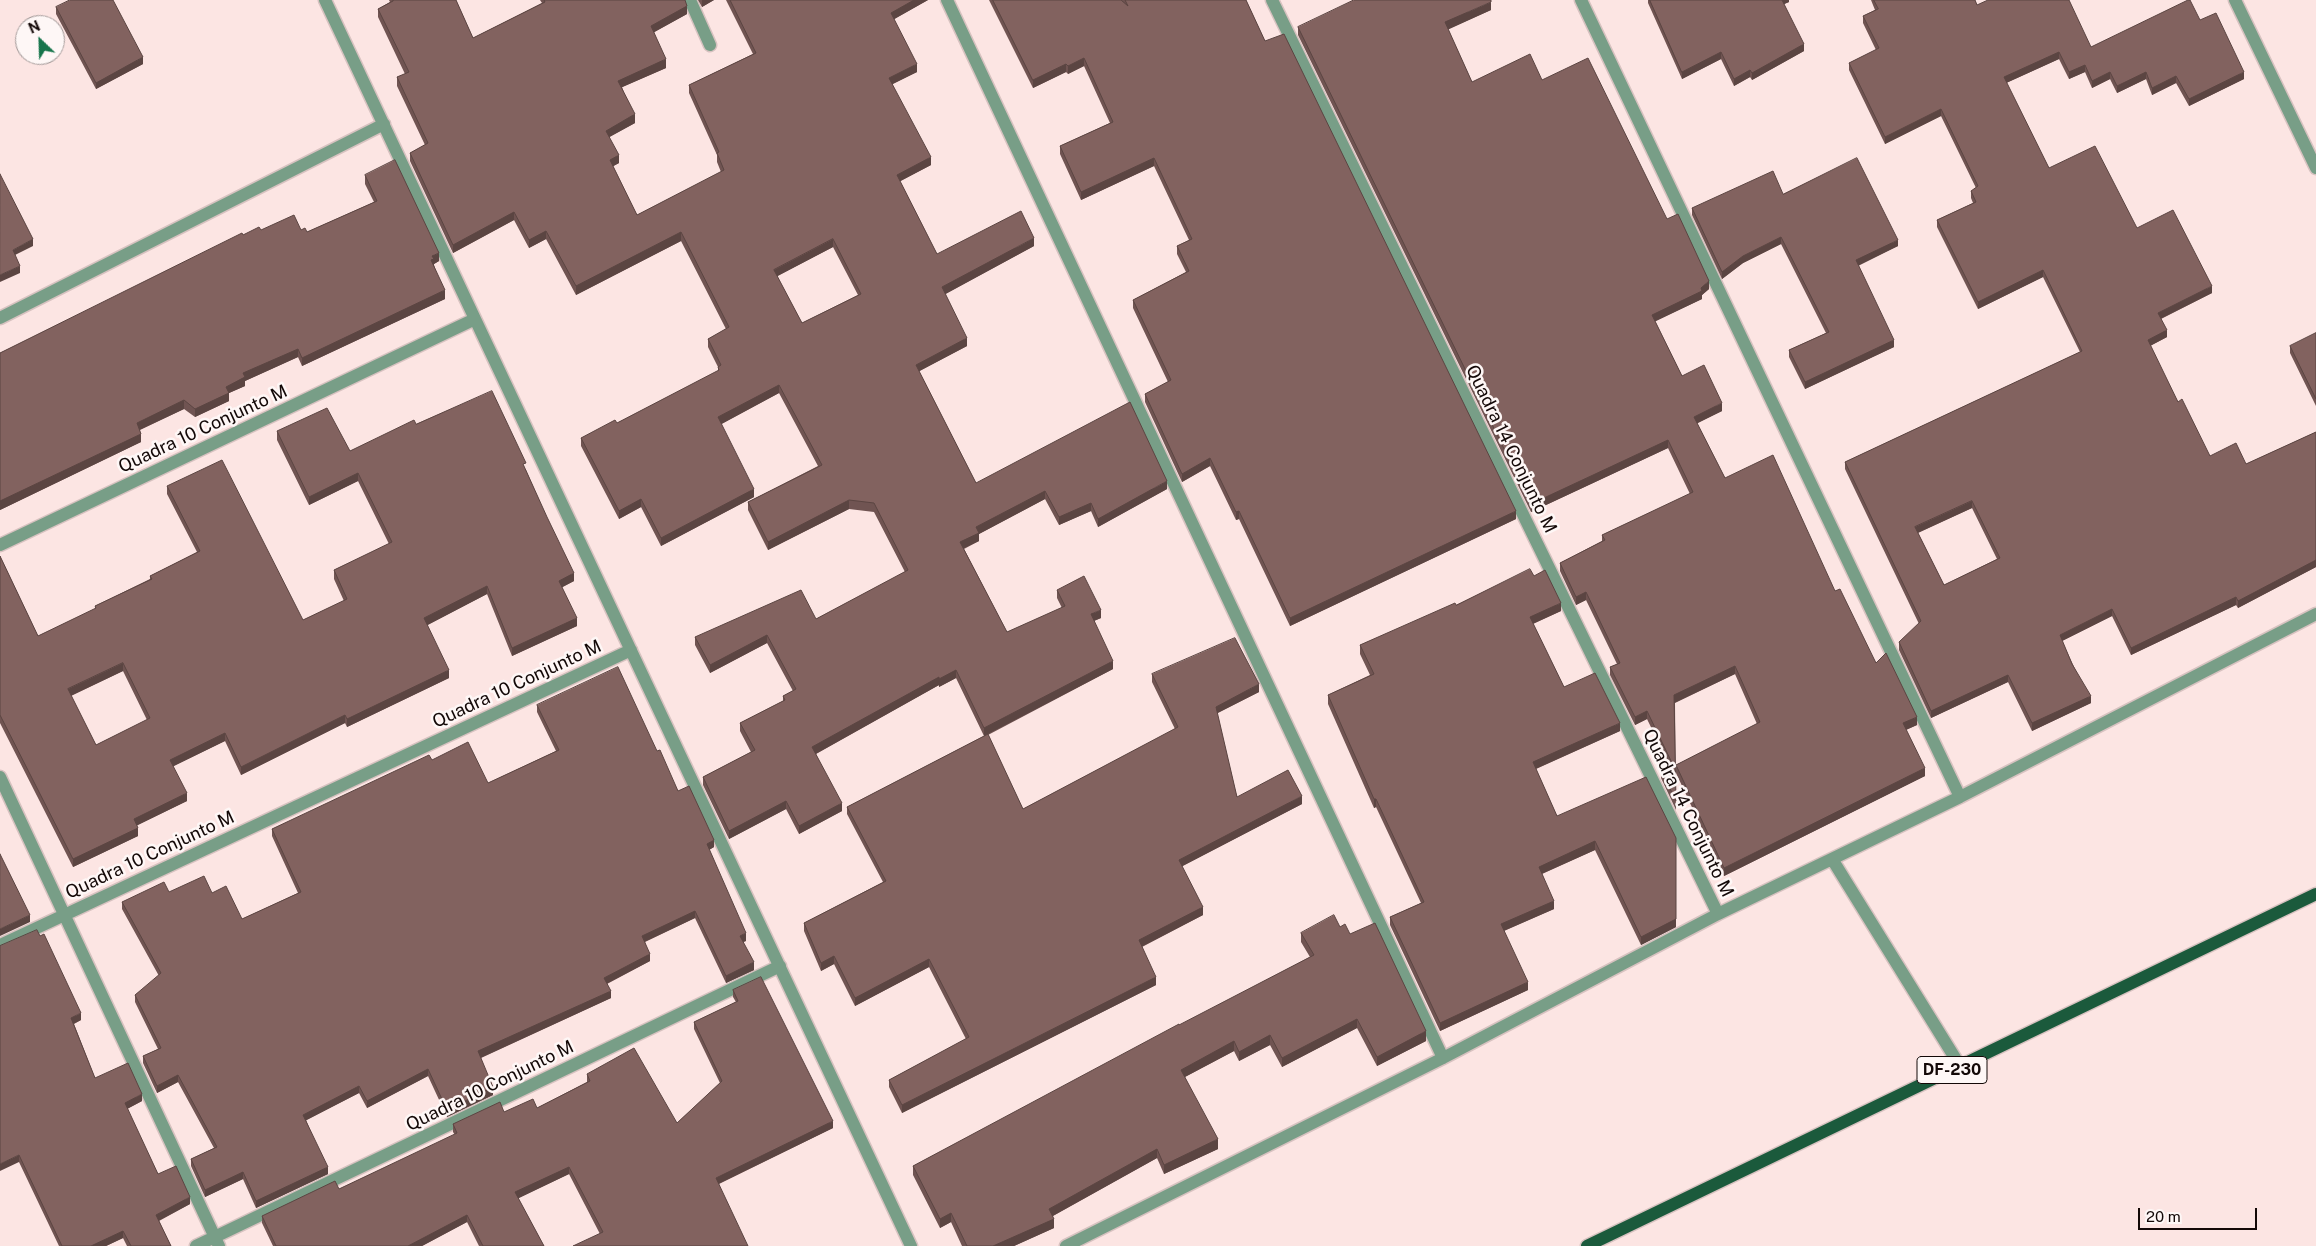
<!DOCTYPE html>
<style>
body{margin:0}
#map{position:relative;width:2316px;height:1246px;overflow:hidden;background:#fce5e3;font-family:"Public Sans",sans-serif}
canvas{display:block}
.north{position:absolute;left:15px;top:15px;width:50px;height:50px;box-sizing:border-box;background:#fef7f6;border:1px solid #a09796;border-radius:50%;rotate:336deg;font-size:14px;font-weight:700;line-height:20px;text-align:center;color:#130807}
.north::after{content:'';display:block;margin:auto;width:18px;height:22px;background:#16754b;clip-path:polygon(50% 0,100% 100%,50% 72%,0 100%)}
.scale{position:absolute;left:2138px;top:1208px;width:119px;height:22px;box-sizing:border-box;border:2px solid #130807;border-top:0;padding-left:6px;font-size:15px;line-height:18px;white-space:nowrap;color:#130807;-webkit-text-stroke:4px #fef7f6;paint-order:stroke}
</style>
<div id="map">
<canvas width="2316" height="1246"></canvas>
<div class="north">N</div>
<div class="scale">20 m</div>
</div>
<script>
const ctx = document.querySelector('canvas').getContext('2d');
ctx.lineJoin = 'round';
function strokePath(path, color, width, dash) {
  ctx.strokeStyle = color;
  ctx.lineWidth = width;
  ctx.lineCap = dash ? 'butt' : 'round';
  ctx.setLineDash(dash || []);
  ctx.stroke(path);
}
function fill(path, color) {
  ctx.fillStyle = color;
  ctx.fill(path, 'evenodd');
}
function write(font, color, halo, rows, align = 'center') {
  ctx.font = font + ' "Public Sans",sans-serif';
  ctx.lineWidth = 5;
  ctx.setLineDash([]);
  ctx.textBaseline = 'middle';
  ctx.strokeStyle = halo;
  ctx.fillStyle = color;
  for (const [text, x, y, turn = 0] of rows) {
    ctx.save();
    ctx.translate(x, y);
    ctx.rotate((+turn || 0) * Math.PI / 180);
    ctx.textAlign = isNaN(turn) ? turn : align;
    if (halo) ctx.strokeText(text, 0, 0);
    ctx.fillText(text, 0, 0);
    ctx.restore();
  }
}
const minor = new Path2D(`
 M325 0 911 1246
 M690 0 710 45
 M947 0 1443 1058
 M1272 0 1718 914
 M1581 0 1960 797
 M2235 0 2316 168
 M0 318 384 124
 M0 545 475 319
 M0 777 219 1246
 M1832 859 1960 1066
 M0 945 631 650
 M196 1246 780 966
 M1066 1246 1443 1058 1718 914 1960 797 2316 614`);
const major = new Path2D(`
 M1587 1246 2316 894`);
const wall = new Path2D(`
 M389 0H456L473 38 542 3 540 0H685L687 14 654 32 666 68 622 87 635 123 609 137 619 163 613 166 637 215 721 172 717 162V155L689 93V85L753 54 726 0H928L894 19 917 72 892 84 931 165 900 181 937 254 1034 246 945 294 967 346 919 371 976 483 1167 489 1098 527 1091 511 1059 525 1045 499 979 534V541L964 549 1007 632 1062 608 1057 598V590L1101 618 1094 621 1113 669 988 735 1023 809 1175 729 1152 682V674L1259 692 1217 713 1237 797 1302 804 1182 866 1203 915 1142 947 1156 985 902 1113 889 1087V1080L966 1039 929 967 855 1006 834 964 821 971 804 931V923L883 882 847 814V807L984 736 956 678 939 687V685L816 754 842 811 799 834 786 809 729 839 703 785V777L751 752 740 731V723L783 701V696L793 691 767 643 710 673 695 645V637L816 619 905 572 874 512 849 509 768 550 748 510V502L818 466 779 393 721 424 754 497 661 546 641 507 619 519 581 446V438L617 423 718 371V367L708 347V339L726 329 681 241 576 295 546 239 529 248 514 220 453 253 410 161V153L425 145 397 86V77L405 74 378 17V9L390 2ZM833 247 858 295 802 323 777 276Z
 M698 0H714L702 7Z
 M989 0H1121L1122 1V0H1246L1265 41 1516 519 1290 626 1239 519 1236 520 1210 466 1182 482 1145 402V394L1168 382 1133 308V300L1186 272 1177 254V246L1189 240 1154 166 1081 200 1060 154V146L1110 123 1084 66 1068 74 1066 72 1033 88Z
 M1648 0H1789V2L1784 4 1804 51 1752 80 1750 77 1734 86 1721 59 1682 79 1648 3Z
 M1871 0H1975L1977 5 2091 47 2200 20 2244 79 2189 106 2176 83 2152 95 2146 79 2117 93 2110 79 2092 88 2085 72 2069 79 2059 59 2006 83 2049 168 2137 228 2212 293 2161 319 2167 337 2150 346 2178 402 2210 456 2246 464 2316 432V567L2238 608 2236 605 2131 655 2112 616 2062 641 2091 703 2032 731 2008 682 1931 718 1899 650V642L1919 624 1845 469V462L2080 352 2043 277 1978 309 1937 227V220L1973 203 1971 198V191L1976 188 1941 116 1885 144 1849 70V63L1876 50 1863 23V16L1875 10ZM1972 508 1997 559 1944 585 1918 533Z
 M56 7 143 64 96 89 56 14Z
 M1491 10 1448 29 1472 82 1542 80 1667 219 1709 289 1702 295V299L1655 321 1682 376 1722 411 1697 423 1725 478 1835 591 1876 663 1917 725 1906 730 1925 776 1724 876 1676 773V765L1757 724 1735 674 1675 703 1676 810 1661 778V770L1670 766 1647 719 1635 725 1610 675V667L1617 664 1586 600 1576 605 1560 571V563L1602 541V535L1690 494 1668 448 1531 512 1298 35V27Z
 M365 175 439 261 434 264V265L445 299 302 366 298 357 245 381V386L229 393V401L195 417 184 409 140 430 141 442 0 510V353L243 235 261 230H301L307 232 374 202 365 184Z
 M1783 194 1898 246 1858 265 1894 347 1805 389 1789 357V350L1826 333 1781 244 1743 263 1722 279 1692 215V208Z
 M2316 333V406L2290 353V346Z
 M416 424 526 470 574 581 562 587 577 626 512 656 487 594 427 625 449 678 347 727 345 723 241 775 225 741 173 766 187 801 137 825 138 836 73 867 0 723V556L38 636 95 609V606L150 579V576L197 552 167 494V486L303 620 344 601 334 579V570L389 544 358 481 309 505 277 440V431L350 451ZM123 671 147 720 96 745 71 696Z
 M1534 576 1561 611 1533 624 1564 687 1620 731 1536 769 1557 816 1676 838V927L1641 945 1595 850 1542 874 1554 909 1504 931 1528 990 1440 1031 1390 925V917L1421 903 1376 807 1374 808 1328 704V695L1370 675 1360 654V645L1456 605Z
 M537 705 657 751 678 791 714 847 709 850 746 941 743 942 754 970 726 983 695 918 645 942 650 961 607 984 611 998 481 1058 493 1095 447 1117 428 1076 367 1108 359 1093 306 1120 328 1174 256 1208 243 1179 205 1197 191 1166V1159L214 1148 178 1082 157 1093 143 1063V1056L158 1049 135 1002V995L159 976 122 909V902L169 892 212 893 242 919 298 893 272 836V829L432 760 488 783 556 751 537 712Z
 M1340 927 1350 934 1426 1041 1377 1066 1357 1028 1282 1067 1270 1045 1239 1061 1234 1051 1185 1077 1218 1149 1164 1174 1157 1158 1053 1216 1054 1228 1014 1246H962L951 1222 940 1228 913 1175V1166L1310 957 1301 942V933Z
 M0 946 81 1020 74 1024 95 1078 142 1101 127 1109 158 1174 190 1204 159 1221 171 1246H127L123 1238 106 1246H59L19 1162Z
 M733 990 833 1128 719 1184 600 1234 569 1174 518 1198 544 1246H479L467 1222 422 1246H273L262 1223V1216L339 1189 455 1135 453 1132V1124L504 1112 537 1108 587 1082V1074L677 1123 720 1083 694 1029V1022L736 1002 733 997Z`);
const shadedWall = new Path2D(`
 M702 0H714L702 7Z
 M914 0H928L891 21V13Z
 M1782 0H1789V2L1782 5Z
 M1491 2V10L1445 31V22Z
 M687 6V14L651 34V26Z
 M1804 44V51L1752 80V73Z
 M1721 52V59L1682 79V72Z
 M2059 52V59L2004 84V77Z
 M143 57V64L96 89V83Z
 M1084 58V66L1068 74V66Z
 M666 59V68L618 89V81Z
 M917 64V72L889 86V78Z
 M1066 64V72L1033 88V80Z
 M2085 65V72L2069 79V72Z
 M1750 70V77L1734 86V79Z
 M2110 72V79L2092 88V81Z
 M2146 72V79L2117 93V86Z
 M2244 72V79L2189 106V99Z
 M2176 76V83L2152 95V88Z
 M1941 109V116L1885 144V137Z
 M635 114V123L606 139V131Z
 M619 155V163L610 168V160Z
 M931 157V165L897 183V175Z
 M1154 158V166L1081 200V192Z
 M514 212V220L453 253V245Z
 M546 231V239L529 248V240Z
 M681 232V241L576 295V286Z
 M1781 237V244L1743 263 1722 279V272L1743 256Z
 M1034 238V246L942 296V287Z
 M33 239V246L13 256V250Z
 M833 239V247L774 278V270Z
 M1898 240V246L1856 267V260Z
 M439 253V261L434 264V267L431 260 432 256Z
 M20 266V273L0 282V275Z
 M2043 270V277L1978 309V302Z
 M1709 281V289L1702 295V299L1652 323V315L1701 288Z
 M2212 286V293L2158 320V313Z
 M445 290V299L302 366V358Z
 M2167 330V337L2148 347V340Z
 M967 338V346L916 373V365Z
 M1894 340V347L1805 389V382Z
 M298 349V357L245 381V386L229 393V401L195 417V409L243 373Z
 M779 385V393L718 426V417Z
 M184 400V409L137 431V423Z
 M1722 403V411L1694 425V417Z
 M141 434V442L0 510V501Z
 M1668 440V448L1531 512V504Z
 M1210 458V466L1182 482V474Z
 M358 473V481L309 505V497Z
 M1167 481V489L1098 527V519Z
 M754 489V497L661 546V538Z
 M1045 491V499L979 534V541L960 550V542L976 527Z
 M641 499V507L619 519V511Z
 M849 500V509L768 550V542Z
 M1972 501V508L1915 534V527Z
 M1091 503V511L1059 525V517Z
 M1239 511V519L1236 520V512Z
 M1516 511V519L1290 626V618Z
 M2316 560V567L2238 608V601Z
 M574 573V581L559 589V581Z
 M487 586V594L424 627V618Z
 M1586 592V600L1576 605V597Z
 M2236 597V605L2131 655V648Z
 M1561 603V611L1530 625V617Z
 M2112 609V616L2060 642V635Z
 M1101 610V618L1091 622V614Z
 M577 618V626L512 656V648Z
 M767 635V643L710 673V665Z
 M1113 661V669L984 736V728Z
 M123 663V671L68 697V689Z
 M1735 666V674L1674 703V695Z
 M449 670V678L347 727V719Z
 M956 670V678L939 687V679Z
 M2008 675V682L1931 718V711Z
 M939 677V685L812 756V747Z
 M1259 684V692L1216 714V707Z
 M2091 696V703L2032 731V723Z
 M1647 711V719L1635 725V717Z
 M345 715V723L241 775V767Z
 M1917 717V725L1903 731V723Z
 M1620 723V731L1533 770V762Z
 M225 733V741L170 768V760Z
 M1925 768V776L1724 876V868Z
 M187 793V801L134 827V819Z
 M1302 796V804L1179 868V860Z
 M1374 799H1376V807L1374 808Z
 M786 801V809L729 839V831Z
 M842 803V811L799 834V826Z
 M138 828V836L73 867V859Z
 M714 840V847L707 851V844Z
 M1595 841V850L1539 875V867Z
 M1554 901V909L1501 932V924Z
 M1203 907V915L1139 948V940Z
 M695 911V918L642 943V936Z
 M30 915V922L0 936V929Z
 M1676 919V927L1641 945V937Z
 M746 933V941L740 943V936Z
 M650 954V961L604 985V978Z
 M834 956V964L821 971V963Z
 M929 959V967L855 1006V998Z
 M754 962V970L726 983V976Z
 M1156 977V985L902 1113V1105Z
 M1528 982V990L1440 1031V1023Z
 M611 991V998L478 1059V1051Z
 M81 1013V1020L71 1025V1018Z
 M1357 1019V1028L1282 1067V1058Z
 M1426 1031V1041L1377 1066V1057Z
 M1270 1035V1045L1239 1061V1052Z
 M1234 1041V1051L1181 1079V1070Z
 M428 1069V1076L367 1108V1101Z
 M178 1075V1082L157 1093V1086Z
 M359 1086V1093L303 1122V1115Z
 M493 1087V1095L447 1117V1110Z
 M142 1094V1101L125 1110V1103Z
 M833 1121V1128L716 1185V1178Z
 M1218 1139V1149L1164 1174V1165Z
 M1157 1149V1158L1049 1218V1209Z
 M19 1155V1162L0 1171V1164Z
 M328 1167V1174L256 1208V1201Z
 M569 1167V1174L515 1200V1192Z
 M243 1172V1179L205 1197V1190Z
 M190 1197V1204L156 1222V1215Z
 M951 1213V1222L940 1228V1219Z
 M467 1215V1222L422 1246H408Z
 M1054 1219V1228L1014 1246H993Z
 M123 1231V1238L106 1246H91Z`);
const building = new Path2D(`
 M70 0H113L143 57 96 83 56 7Z
 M393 0H456L473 38 545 2 544 0H685L687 6 651 26 666 59 618 81 635 114 606 131 619 155 610 160 637 215 724 170 717 153 719 152 689 85 756 53 730 0H914L891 13 917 64 889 78 931 157 897 175 937 254 1021 211 1034 238 942 287 967 338 916 365 976 483 1130 402 1167 481 1098 519 1091 503 1059 517 1045 491 976 527 979 533 960 542 1007 632 1065 606 1057 590 1084 576 1101 610 1091 614 1113 661 984 728 956 670 939 679V677L812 747 842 803 799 826 786 801 729 831 703 777 755 750 740 723 785 700 783 696 796 689 767 635 710 665 695 637 801 590 816 619 908 570 874 503 849 500 768 542 748 502 822 465 779 385 718 417 754 489 661 538 641 499 619 511 581 438 615 420 617 423 719 370 718 367 721 365 708 339 729 327 681 232 576 286 546 231 529 240 514 212 453 245 410 153 428 143 397 77 409 72 378 9 393 1ZM833 239 861 294 802 323 774 270Z
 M993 0H1121L1128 6 1125 0H1246L1265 41 1284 34 1516 511 1290 618 1239 511 1236 512 1210 458 1182 474 1145 394 1171 380 1133 300 1189 271 1177 246 1192 239 1154 158 1081 192 1060 146 1113 122 1084 58 1068 66 1066 64 1033 80Z
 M1354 0H1491V2L1445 22 1472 82 1530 54 1542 80 1588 58 1667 219 1678 214 1709 281 1701 288 1702 291 1652 315 1682 376 1704 365 1722 403 1694 417 1725 478 1773 455 1835 591 1840 589 1876 663 1886 653 1917 717 1903 723 1925 768 1724 868 1676 765 1760 722 1735 666 1674 695 1676 801 1661 770 1673 765 1647 711 1635 717 1610 667 1620 663 1586 592 1576 597 1560 563 1605 540 1602 535 1693 492 1668 440 1531 504 1298 27Z
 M1650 0H1782L1804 44 1752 73 1750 70 1734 79 1721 52 1682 72Z
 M1874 0H1975L1977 5 1988 0H2069L2091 47 2188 0H2190L2200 20 2216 13 2244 72 2189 99 2176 76 2152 88 2146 72 2117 86 2110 72 2092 81 2085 65 2069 72 2059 52 2004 77 2049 168 2095 146 2137 228 2173 210 2212 286 2158 313 2167 330 2148 340 2178 402 2182 399 2210 456 2236 443 2246 464 2316 432V560L2238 601 2236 597 2131 648 2112 609 2060 635 2072 664 2091 696 2032 723 2008 675 1931 711 1899 642 1921 621 1845 462 2082 351 2043 270 1978 302 1937 220 1976 202 1971 191 1978 186 1941 109 1885 137 1849 63 1879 48 1863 16 1878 9ZM1972 501 2000 558 1944 585 1915 527Z
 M1857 158 1898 240 1856 260 1894 340 1805 382 1789 350 1829 332 1781 237 1743 256 1722 272 1692 208 1773 171 1783 194Z
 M395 160 439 253 432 256 434 259 431 260 445 290 302 358 298 349 243 373 245 377 226 387 229 393 195 409 184 400 137 423 141 434 0 501V353L242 233 243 235 259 227 261 230 294 215 301 230 305 228 307 232 377 201 365 175Z
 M0 174 33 239 13 250 20 266 0 275Z
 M2316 333V399L2290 346Z
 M492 391 526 463 523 464 547 517 574 573 559 581 577 618 512 648 487 586 424 618 449 670 347 719 345 715 241 767 225 733 170 760 187 793 134 819 138 828 73 859 0 715V556L38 636 96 608 95 606 152 579 150 576 200 551 167 486 222 460 303 620 347 599 334 570 392 542 358 473 309 497 277 431 327 408 350 451 414 420 416 424ZM123 663 150 718 96 745 68 689Z
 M1530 569 1534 576 1545 570 1561 603 1530 617 1564 687 1595 673 1620 723 1533 762 1557 816 1646 777 1676 838V919L1641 937 1595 841 1539 867 1554 901 1501 924 1528 982 1440 1023 1390 917 1424 902 1376 799H1374L1328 695 1374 674 1360 645 1455 603 1456 605Z
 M1235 638 1259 684 1216 707 1237 797 1288 770 1302 796 1179 860 1203 907 1139 940 1156 977 902 1105 889 1080 969 1037 929 959 855 998 834 956 821 963 804 923 886 881 847 807 988 734 1023 809 1178 727 1152 674Z
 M618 667 657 751 660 750 678 791 689 786 714 840 707 844 746 933 740 936 754 962 726 976 695 911 642 936 650 954 604 978 611 991 478 1051 493 1087 447 1110 428 1069 367 1101 359 1086 303 1115 328 1167 256 1201 243 1172 205 1190 191 1159 217 1147 178 1075 157 1086 143 1056 161 1048 135 995 161 973 122 902 164 882 169 892 204 876 212 893 226 886 242 919 301 892 272 829 429 755 432 760 468 742 488 783 559 750 537 705Z
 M0 854 30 915 0 929Z
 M1334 915 1340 927 1345 924 1350 934 1375 923 1426 1031 1377 1057 1357 1019 1282 1058 1270 1035 1239 1052 1234 1041 1181 1070 1218 1139 1164 1165 1157 1149 1049 1209 1054 1219 993 1246H967L951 1213 940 1219 913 1166 1179 1024V1025L1314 955 1301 933Z
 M37 930 40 936 44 934 81 1013 71 1018 95 1078 128 1063 142 1094 125 1103 158 1174 176 1166 190 1197 156 1215 171 1246H131L123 1231 91 1246H62L19 1155 0 1164V946Z
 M761 977 833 1121 716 1178 748 1246H573L603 1232 569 1167 515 1192 544 1246H483L467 1215 408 1246H276L262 1216 335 1181 339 1189 457 1133 453 1124 500 1102 504 1112 533 1099 537 1108 590 1081 587 1074 634 1048 677 1123 722 1081 694 1022 738 1001 733 990Z`);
const shields = [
 [1952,1070,70]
];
const shieldNames = [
 ["DF-230",1952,1070]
];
const streetNames = [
 ["Quadra 10 Conjunto M",203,429,-25],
 ["Quadra 14 Conjunto M",1511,449,64],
 ["Quadra 10 Conjunto M",517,684,-25],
 ["Quadra 14 Conjunto M",1688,813,64],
 ["Quadra 10 Conjunto M",150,855,-25],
 ["Quadra 10 Conjunto M",490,1086,-26]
];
strokePath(minor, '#d7c2c0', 15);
strokePath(major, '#d7c2c0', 15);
strokePath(minor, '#789e87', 12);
strokePath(major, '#1b5a3c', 12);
fill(wall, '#705452');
fill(shadedWall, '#5b4542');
fill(building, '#82625f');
strokePath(building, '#5b4542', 1);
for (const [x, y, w] of shields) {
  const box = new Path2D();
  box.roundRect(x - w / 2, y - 13.5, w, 27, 4);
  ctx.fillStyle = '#fef7f6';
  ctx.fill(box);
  strokePath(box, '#130807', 1);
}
write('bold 16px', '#130807', null, shieldNames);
write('18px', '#130807', '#fef7f6', streetNames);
</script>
